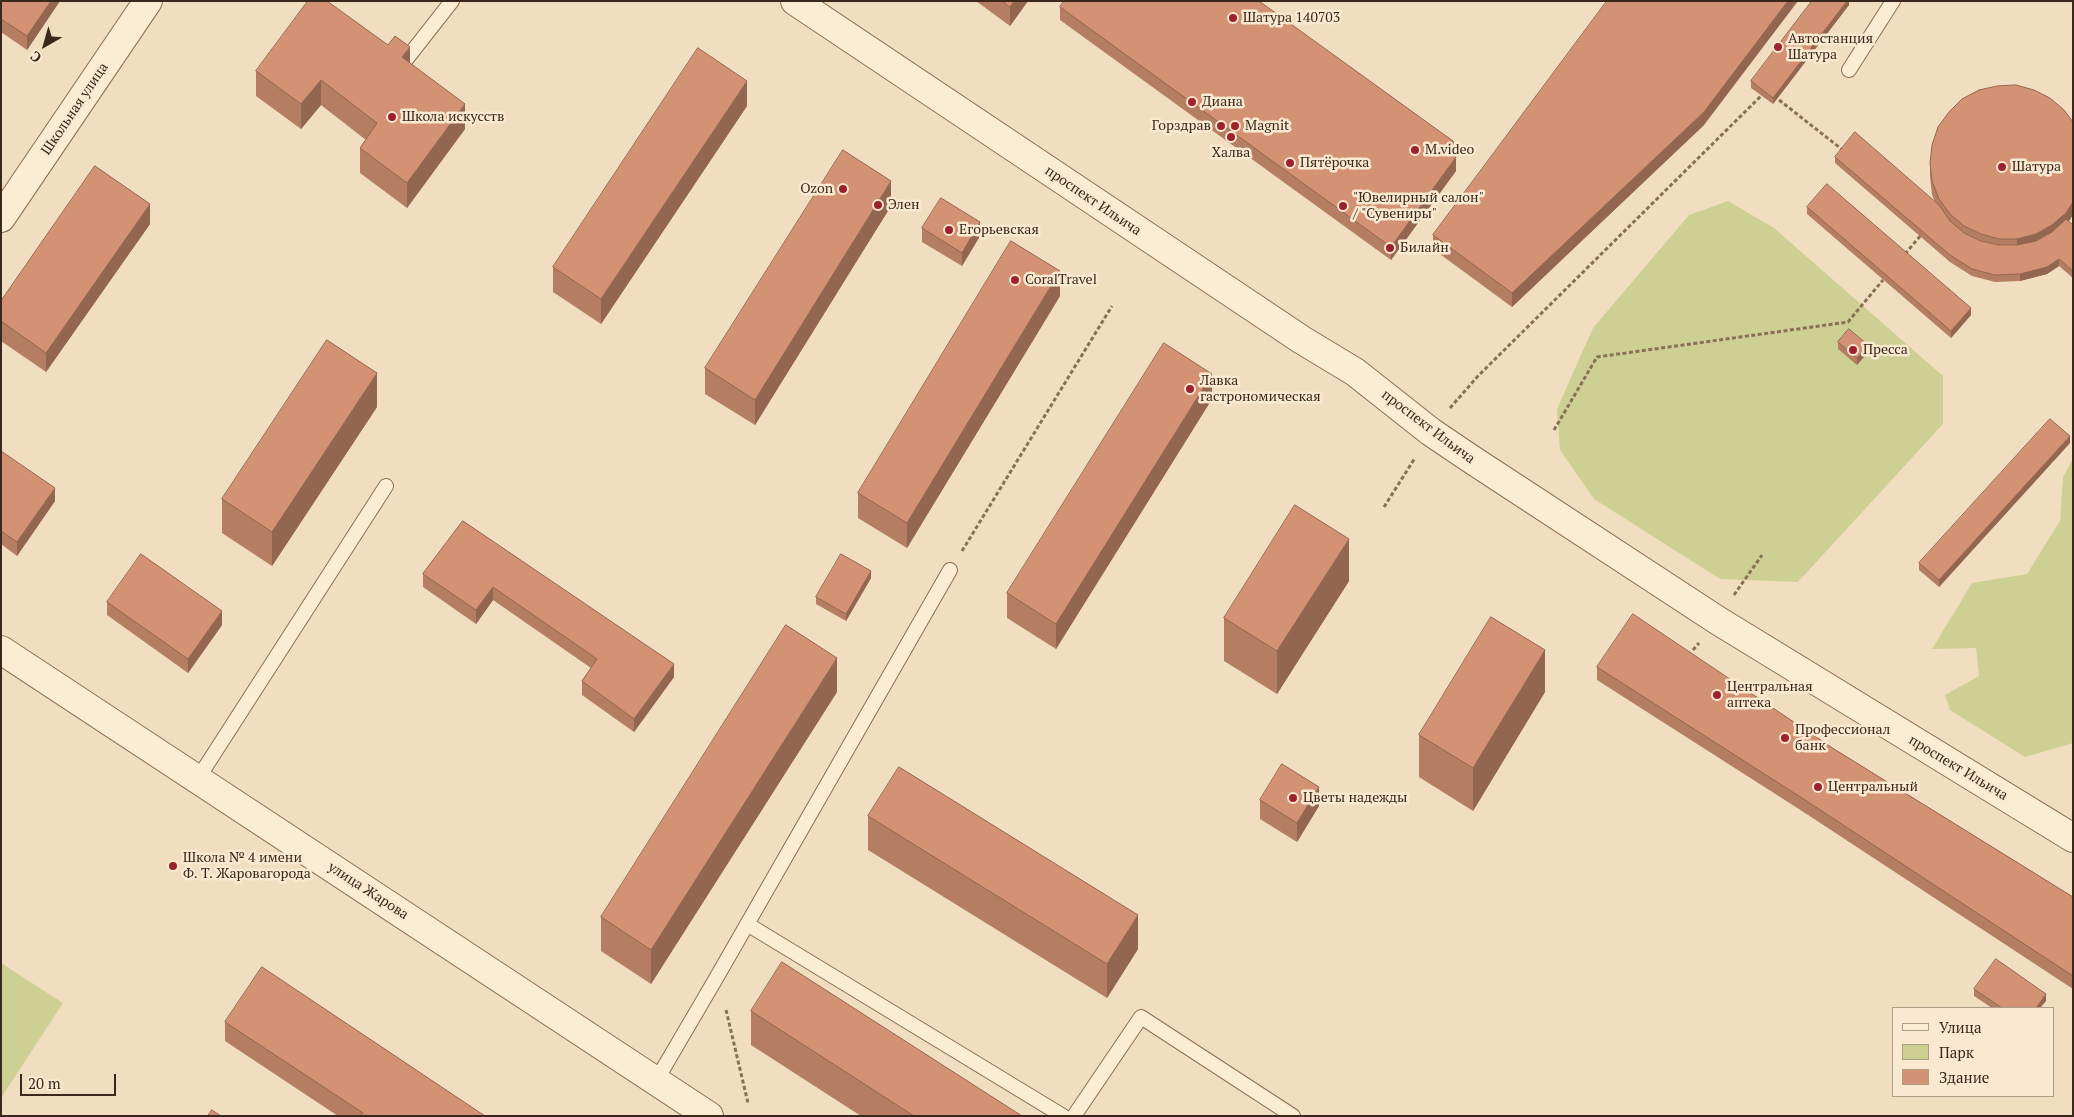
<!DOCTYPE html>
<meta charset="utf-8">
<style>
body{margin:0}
#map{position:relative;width:2074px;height:1117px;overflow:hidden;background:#f1dec0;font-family:"PT Serif",serif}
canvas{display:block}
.frame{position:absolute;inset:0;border:2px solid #3a281c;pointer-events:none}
.legend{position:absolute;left:1892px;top:1007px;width:162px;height:90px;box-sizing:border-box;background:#f8e9d0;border:1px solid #ac9c88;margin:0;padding:6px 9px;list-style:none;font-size:15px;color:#3a281c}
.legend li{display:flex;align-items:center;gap:10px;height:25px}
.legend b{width:25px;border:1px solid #ac9c88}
.north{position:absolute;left:20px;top:20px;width:50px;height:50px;-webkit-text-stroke:4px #f8e9d0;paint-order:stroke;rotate:218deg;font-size:14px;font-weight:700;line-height:20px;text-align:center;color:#3a281c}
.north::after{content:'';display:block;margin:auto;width:18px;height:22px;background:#3a281c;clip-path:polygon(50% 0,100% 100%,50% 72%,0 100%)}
.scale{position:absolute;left:20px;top:1074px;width:96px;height:22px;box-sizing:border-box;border:2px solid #3a281c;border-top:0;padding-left:6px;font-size:15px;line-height:18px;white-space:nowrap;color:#3a281c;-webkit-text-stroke:4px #f8e9d0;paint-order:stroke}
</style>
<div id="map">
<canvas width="2074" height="1117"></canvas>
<div class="frame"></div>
<ul class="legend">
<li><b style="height:6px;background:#fbecd4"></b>Улица</li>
<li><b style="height:14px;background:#ced093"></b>Парк</li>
<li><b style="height:14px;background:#d29273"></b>Здание</li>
</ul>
<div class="north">С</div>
<div class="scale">20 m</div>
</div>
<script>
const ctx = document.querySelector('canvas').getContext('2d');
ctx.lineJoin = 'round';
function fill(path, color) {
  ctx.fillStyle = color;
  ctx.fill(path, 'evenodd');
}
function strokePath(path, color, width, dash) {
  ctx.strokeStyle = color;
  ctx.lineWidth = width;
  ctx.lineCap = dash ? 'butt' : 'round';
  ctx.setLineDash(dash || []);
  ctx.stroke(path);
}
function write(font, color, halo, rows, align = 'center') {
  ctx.font = font + ' "PT Serif",serif';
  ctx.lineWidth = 5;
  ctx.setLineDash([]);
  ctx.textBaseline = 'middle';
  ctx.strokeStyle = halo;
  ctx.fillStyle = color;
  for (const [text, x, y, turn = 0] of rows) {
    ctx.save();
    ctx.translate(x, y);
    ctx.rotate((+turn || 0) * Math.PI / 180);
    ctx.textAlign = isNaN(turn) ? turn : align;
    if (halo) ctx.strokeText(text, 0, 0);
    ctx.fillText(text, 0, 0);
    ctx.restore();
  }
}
const green = new Path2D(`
 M1728 201 1774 228 1943 376V424L1798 582 1720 579 1594 499 1560 450 1557 409 1593 328 1689 215Z
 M2073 459V743L2025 757 1950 710 1945 695 1979 676 1976 648 1932 649 1972 583 2027 574 2060 521 2063 477Z
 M1 963 63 1003 1 1098Z`);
const path = new Path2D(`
 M1774 96 1844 151
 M1905 254 1922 234
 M1450 408 1478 376 1763 94
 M1554 430 1597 357 1848 322 1883 280
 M1384 507 1415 458
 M962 551 1112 306
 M1734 595 1762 555
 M1693 650 1699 643
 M726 1010 748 1103`);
const service = new Path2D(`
 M401 66 452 1
 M1849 70 1893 1
 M197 780 386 486
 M747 924 1063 1116
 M656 1081 718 975 950 570
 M1074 1116 1141 1017 1293 1116`);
const minor = new Path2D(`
 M1 218 148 1
 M1 650 709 1116`);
const tertiary = new Path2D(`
 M795 1 1302 340 1355 372 1431 432 1471 459 1717 620 2073 838`);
const wall = new Path2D(`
 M1 1H60L27 50 1 32Z
 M976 1H1028L1010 26Z
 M1849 1V5L1773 104 1751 88V81Z
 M1060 7 1456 171 1391 260 1060 20Z
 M410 63 465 129 407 208 360 173V148L366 140 321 105 301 129 256 96V71Z
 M747 106 601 324 553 292V267Z
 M1704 125 1512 307 1433 249V235Z
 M1835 157 1935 202 1932 195 1930 176V163L2069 222 2073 225V278L2059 266 2047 274 2020 281 1995 282 1972 276 1950 262 1835 163Z
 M891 206 755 425 705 394V368Z
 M1807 207 1971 315 1951 338 1807 214Z
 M150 224 46 372 1 341V301Z
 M922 228 980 236 962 266 922 242Z
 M1060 296 907 548 858 518V493Z
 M1838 342 1868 352 1857 365 1838 349Z
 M1212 399 1056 649 1007 618V593Z
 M377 407 272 566 222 533V499Z
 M2070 443 1939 587 1919 570V563Z
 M1 451 55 501 17 556 1 544Z
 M463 521 674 677 634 732 582 695V681L591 668 493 600 476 624 423 587V574Z
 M871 578 846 621 816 604V597Z
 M1349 581 1277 694 1224 661V618Z
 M107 602 222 625 188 673 107 615Z
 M1597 667 1834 749 2073 897V989L1802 811 1597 680Z
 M837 692 651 984 601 951V917Z
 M1545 692 1473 811 1419 777V735Z
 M1260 800 1319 806 1297 842 1260 819Z
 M868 816 1138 949 1107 998 868 850Z
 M1974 989 2046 1001 2040 1008H1992L1974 996Z
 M751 1011 1022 1116H861L751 1045Z
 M225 1022 485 1116H338L225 1041Z`);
const shadedWall = new Path2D(`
 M51 1H60L27 50V36Z
 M1014 1H1028L1010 26V7Z
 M1788 1H1798L1704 125 1512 307V293Z
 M1847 1H1849V5L1773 104V98Z
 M410 47V72L402 57Z
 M321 80V105L301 129V104Z
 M747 81V106L601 324V299Z
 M465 104V129L407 208V183Z
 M1456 157V171L1391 260V247Z
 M891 181V206L755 425V400Z
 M2073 202V215L2066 226 2017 252V239Z
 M150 204V224L46 372V353Z
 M980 222V236L962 266V253Z
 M2059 259V266L2047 274 2020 281V274Z
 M1060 271V296L907 548V523Z
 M1971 308V315L1951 338V331Z
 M1868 345V352L1857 365V358Z
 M377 373V407L272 566V532Z
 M1212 374V399L1056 649V624Z
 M2070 436V443L1939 587V580Z
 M55 488V501L17 556V542Z
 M1349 539V581L1277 694V651Z
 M871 571V578L846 621V614Z
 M493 587V600L476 624V610Z
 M222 611V625L188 673V659Z
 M1545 650V692L1473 811V768Z
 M837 658V692L651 984V950Z
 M674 664V677L634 732V719Z
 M1319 787V806L1297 842V823Z
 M1138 915V949L1107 998V964Z
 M2046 994V1001L2040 1008H2036Z`);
const building = new Path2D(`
 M1 1H51L27 36 1 19Z
 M308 1H327L388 45 395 36 410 47 402 57 465 104 407 183 360 148 377 123 321 80 301 104 256 71Z
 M1003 1H1014L1010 7Z
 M1064 1H1259L1453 141 1456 157 1391 247 1060 7Z
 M1607 1H1788L1704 112 1512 293 1433 235Z
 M1812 1H1847L1773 98 1751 81Z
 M698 48 747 81 601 299 553 267Z
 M2016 85 2034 90 2050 98 2064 110 2073 122V202L2066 213 2052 225 2036 234 2017 239H1999L1981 234 1964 226 1950 214 1939 199 1932 181 1930 163 1932 145 1938 127 1949 112 1962 99 1979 90 1997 86Z
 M1855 132 1939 205 1950 221 1964 233 1981 241 1999 245H2017L2036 241 2052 232 2066 219 2073 225V271L2059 259 2047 267 2020 274 1995 275 1972 269 1950 255 1835 157Z
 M843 150 891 181 755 400 705 368Z
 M95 166 150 204 46 353 1 321V301Z
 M1827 184 1971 308 1951 331 1807 207Z
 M941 198 980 222 962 253 922 228Z
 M1011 241 1060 271 907 523 858 493Z
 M1849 329 1868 345 1857 358 1838 342Z
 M327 340 377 373 272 532 222 499Z
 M1164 343 1212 374 1056 624 1007 593Z
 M2050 419 2070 436 1939 580 1919 563Z
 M1 451 55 488 17 542 1 531Z
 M1295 505 1349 539 1277 651 1224 618Z
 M463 521 674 664 634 719 582 681 597 659 493 587 476 610 423 574Z
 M141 554 222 611 188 659 107 602Z
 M841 554 871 571 846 614 816 597Z
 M1633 614 1834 749 2073 897V976L1802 798 1597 667Z
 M1491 617 1545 650 1473 768 1419 735Z
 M786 625 837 658 651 950 601 917Z
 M1282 764 1319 787 1297 823 1260 800Z
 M899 767 1138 915 1107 964 868 816Z
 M1996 959 2046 994 2036 1008H2002L1974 989Z
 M782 962 1022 1116H914L751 1011Z
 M262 967 485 1116H361L363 1113 225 1022Z
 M212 1110 221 1116H208Z`);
const markers = [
 [1233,18,5,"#9e222e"],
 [1778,47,5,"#9e222e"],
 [1192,102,5,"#9e222e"],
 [392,117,5,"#9e222e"],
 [1221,126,5,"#9e222e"],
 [1235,126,5,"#9e222e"],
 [1231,137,5,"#9e222e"],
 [1415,150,5,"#9e222e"],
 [1290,163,5,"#9e222e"],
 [2002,167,5,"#9e222e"],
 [843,189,5,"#9e222e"],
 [878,205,5,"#9e222e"],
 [1343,206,5,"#9e222e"],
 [949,230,5,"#9e222e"],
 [1390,248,5,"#9e222e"],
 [1015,280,5,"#9e222e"],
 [1853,350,5,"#9e222e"],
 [1190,389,5,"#9e222e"],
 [1717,695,5,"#9e222e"],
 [1785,738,5,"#9e222e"],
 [1818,787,5,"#9e222e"],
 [1293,798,5,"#9e222e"],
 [173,866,5,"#9e222e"]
];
const poiNames = [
 ["Шатура 140703",1243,18],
 ["Автостанция",1788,39],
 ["Шатура",1788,55],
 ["Диана",1202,102],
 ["Школа искусств",402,117],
 ["Горздрав",1211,126,"right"],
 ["Magnit",1245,126],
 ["M.video",1425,150],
 ["Халва",1231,153,"center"],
 ["Пятёрочка",1300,163],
 ["Шатура",2012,167],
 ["Ozon",833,189,"right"],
 ["\"Ювелирный салон\"",1353,198],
 ["/ \"Сувениры\"",1353,214],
 ["Элен",888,205],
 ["Егорьевская",959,230],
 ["Билайн",1400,248],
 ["CoralTravel",1025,280],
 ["Пресса",1863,350],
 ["Лавка",1200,381],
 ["гастрономическая",1200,397],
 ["Центральная",1727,687],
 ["аптека",1727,703],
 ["Профессионал",1795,730],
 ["банк",1795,746],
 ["Центральный",1828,787],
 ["Цветы надежды",1303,798],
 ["Школа № 4 имени",183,858],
 ["Ф. Т. Жаровагорода",183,874]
];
const streetNames = [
 ["Школьная улица",75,109,-56],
 ["проспект Ильича",1093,201,34],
 ["проспект Ильича",1428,427,37],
 ["проспект Ильича",1958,768,31],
 ["улица Жарова",368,891,33]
];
fill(green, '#ced093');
strokePath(service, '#8b6e56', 16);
strokePath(minor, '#8b6e56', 30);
strokePath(tertiary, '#8b6e56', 30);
strokePath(path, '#8b6e56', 3, [4, 2.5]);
strokePath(service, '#fbecd4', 14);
strokePath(minor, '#fbecd4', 28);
strokePath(tertiary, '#fbecd4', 28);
fill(wall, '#b57e63');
fill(shadedWall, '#936650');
fill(building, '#d29273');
strokePath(building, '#936650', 1);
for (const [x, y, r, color] of markers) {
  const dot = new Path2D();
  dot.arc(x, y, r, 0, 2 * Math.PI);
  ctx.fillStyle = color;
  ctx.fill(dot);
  strokePath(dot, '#f8e9d0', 2);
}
write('14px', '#3a281c', '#f8e9d0', poiNames, 'left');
write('14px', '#3a281c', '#f8e9d0', streetNames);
</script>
